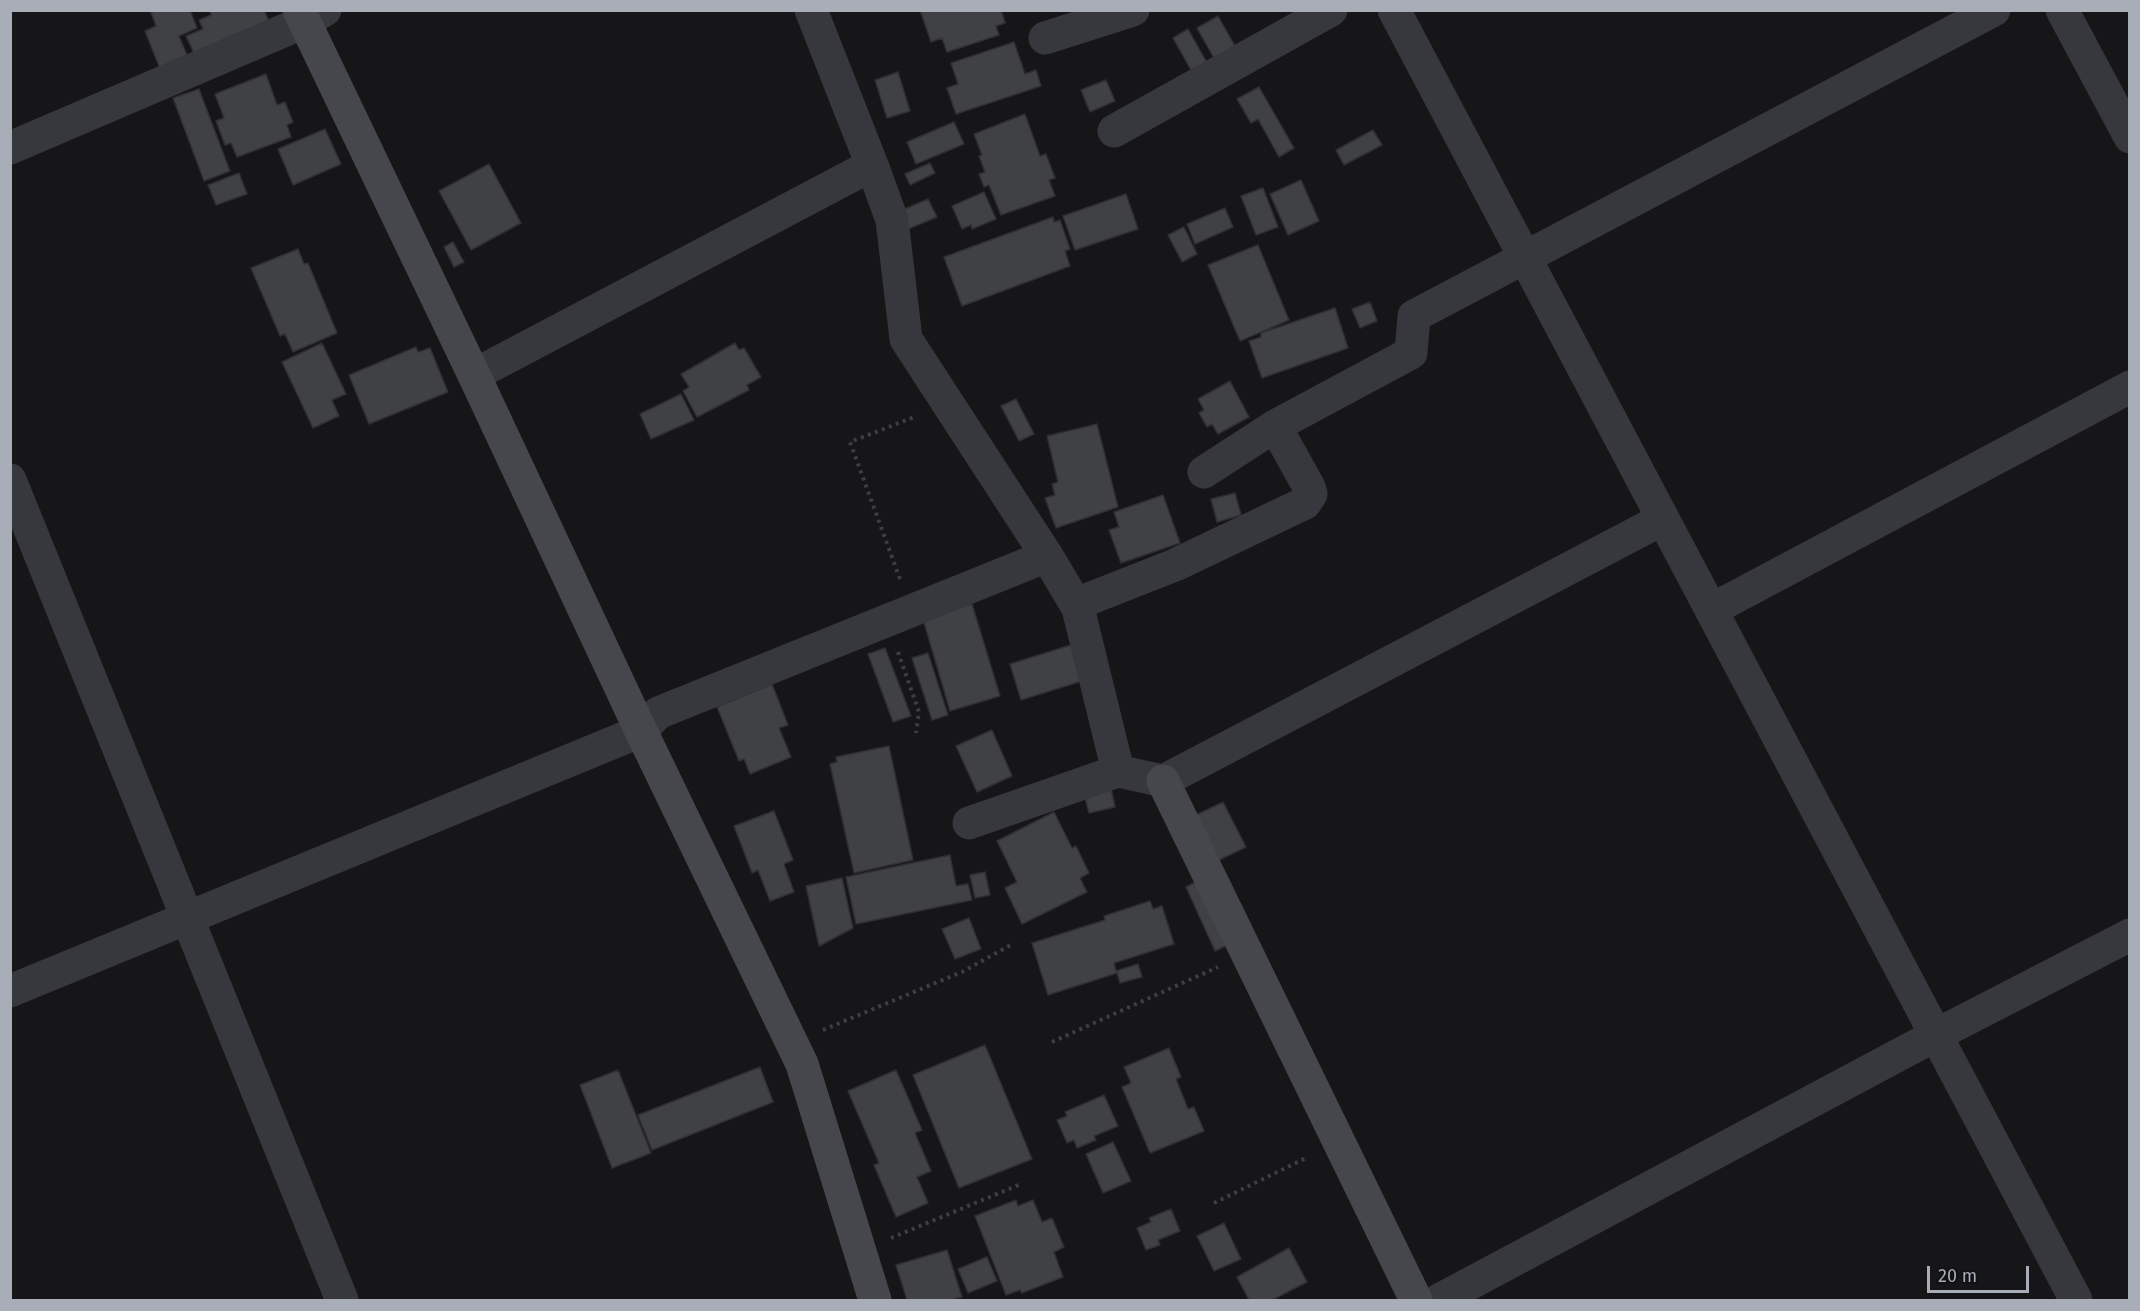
<!DOCTYPE html>
<style>
body{margin:0}
#map{position:relative;width:2140px;height:1311px;overflow:hidden;background:#161618;font-family:"Fira Sans",sans-serif}
canvas{display:block}
.frame{position:absolute;inset:0;border:12px solid #a8adb8;pointer-events:none}
.scale{position:absolute;left:1927px;top:1266px;width:102px;height:27px;box-sizing:border-box;border:3px solid #a8adb8;border-top:0;padding-left:8px;font-size:18px;line-height:21px;white-space:nowrap;color:#a8adb8;-webkit-text-stroke:4px #111113;paint-order:stroke}
</style>
<div id="map">
<canvas width="2140" height="1311"></canvas>
<div class="frame"></div>
<div class="scale">20 m</div>
</div>
<script>
const ctx = document.querySelector('canvas').getContext('2d');
ctx.lineJoin = 'round';
function fill(path, color) {
  ctx.fillStyle = color;
  ctx.fill(path, 'evenodd');
}
function strokePath(path, color, width, dash) {
  ctx.strokeStyle = color;
  ctx.lineWidth = width;
  ctx.lineCap = dash ? 'butt' : 'round';
  ctx.setLineDash(dash || []);
  ctx.stroke(path);
}
const building = new Path2D(`
 M150 10H190L197 28 179 36 190 62 162 74 145 31 156 26Z
 M264 10 272 28 198 62 186 36 203 29 199 20 211 15 210 11Z
 M920 10H1001L1005 23 996 26 999 35 947 52 942 38 931 42Z
 M1218 16 1240 55 1219 67 1197 28Z
 M1188 29 1211 70 1196 79 1173 38Z
 M1014 42 1025 74 1036 70 1041 86 956 114 947 88 958 84 951 63Z
 M898 72 910 111 887 118 875 80Z
 M266 74 277 105 285 102 293 122 287 125 291 137 237 157 231 143 225 145 216 121 224 118 215 94Z
 M1106 80 1115 101 1090 112 1081 90Z
 M1259 87 1294 148 1279 157 1258 119 1251 123 1237 99Z
 M199 89 230 171 204 181 173 98Z
 M1025 114 1040 156 1046 154 1055 178 1049 180 1055 196 1001 215 989 185 984 187 979 174 985 172 979 156 982 155 974 134Z
 M954 122 964 144 916 164 907 142Z
 M325 129 341 164 293 185 278 149Z
 M1373 130 1382 145 1344 165 1336 150Z
 M930 163 935 173 910 185 905 174Z
 M489 164 521 223 471 250 439 191Z
 M239 173 247 194 216 205 208 185Z
 M1301 180 1319 221 1288 235 1270 194Z
 M1263 188 1278 227 1256 235 1241 196Z
 M984 192 996 219 972 229 971 225 962 229 952 206Z
 M1126 194 1138 229 1075 250 1063 216Z
 M928 199 937 217 908 229 900 211Z
 M1225 208 1233 227 1195 244 1187 224Z
 M1053 217 1054 222 1060 220 1070 249 1065 251 1070 266 962 306 944 257Z
 M1184 227 1197 254 1182 262 1168 235Z
 M453 242 464 262 454 267 444 247Z
 M1258 245 1289 320 1240 341 1208 265Z
 M298 249 304 264 308 263 337 333 293 352 285 334 280 336 251 268Z
 M1370 302 1377 321 1360 328 1352 309Z
 M1335 308 1348 348 1262 378 1249 341 1261 337V333Z
 M322 343 346 394 332 400 339 416 313 428 282 362Z
 M735 343 739 350 744 348 761 377 747 385 749 390 697 417 683 391 689 387 681 374Z
 M416 347 418 352 430 348 448 392 369 424 349 375Z
 M1230 381 1249 417 1218 434 1212 424 1207 427 1199 413 1204 410 1198 399Z
 M681 394 694 420 651 439 640 414Z
 M1016 399 1034 434 1019 441 1001 406Z
 M1097 424 1118 507 1056 528 1045 498 1055 495 1052 484 1058 482 1047 436Z
 M1235 493 1241 515 1217 522 1211 499Z
 M1163 495 1180 543 1121 563 1109 530 1119 527 1114 512Z
 M972 604 1000 696 950 711 923 619Z
 M1071 645 1082 681 1021 700 1010 664Z
 M885 648 911 716 893 722 868 654Z
 M928 653 948 715 932 720 912 658Z
 M772 684 788 725 779 728 791 757 750 774 744 759 739 761 717 707Z
 M992 730 1012 776 977 792 956 746Z
 M889 746 913 860 854 873 830 764 837 762 836 757Z
 M1110 784 1115 807 1089 813 1083 791Z
 M1223 802 1246 847 1217 861 1194 816Z
 M774 811 793 860 784 864 794 892 770 901 758 870 752 873 734 826Z
 M1054 812 1072 848 1076 846 1089 873 1080 878 1087 892 1022 924 1005 888 1017 882 997 841Z
 M950 855 956 886 968 884 972 900 856 924 846 877Z
 M985 872 990 895 975 898 970 875Z
 M842 878 853 928 819 946 806 886Z
 M1202 879 1232 943 1215 951 1186 887Z
 M1150 901 1153 909 1162 906 1174 944 1114 963 1116 971 1138 964 1142 977 1120 983 1117 973 1048 995 1032 943 1105 920 1104 916Z
 M969 918 981 949 955 959 942 929Z
 M985 1045 1032 1159 959 1188 913 1075Z
 M1169 1048 1181 1077 1176 1079 1188 1109 1194 1107 1204 1131 1150 1153 1122 1087 1131 1083 1124 1067Z
 M760 1067 773 1102 652 1150 638 1115Z
 M618 1070 651 1153 612 1168 580 1085Z
 M896 1070 922 1130 915 1133 931 1171 917 1177 928 1203 896 1217 874 1165 879 1163 848 1091Z
 M1104 1095 1118 1126 1094 1136 1096 1140 1077 1148 1074 1140 1067 1143 1057 1120 1067 1116 1065 1112Z
 M1113 1142 1131 1181 1103 1193 1086 1154Z
 M1016 1200 1018 1206 1033 1200 1042 1222 1052 1218 1064 1247 1054 1252 1063 1277 1022 1293 1020 1290 1006 1295 975 1216Z
 M1171 1209 1180 1231 1158 1240 1160 1245 1146 1250 1137 1228 1151 1222 1149 1218Z
 M1224 1223 1241 1259 1214 1271 1197 1236Z
 M1289 1248 1307 1282 1272 1300H1249L1237 1277Z
 M947 1250 962 1297 950 1300H907L896 1265Z
 M987 1257 997 1281 968 1293 958 1269Z`);
const path = new Path2D(`
 M900 579 850 442 917 416
 M898 652 919 712 916 733
 M823 1030 964 971 1014 943
 M1052 1042 1218 967
 M1214 1203 1308 1157
 M891 1238 1021 1184`);
const street = new Path2D(`
 M1394 10 2076 1300
 M2062 10 2130 137
 M1045 38 1133 10
 M1114 131 1331 10
 M10 148 304 22 325 10
 M474 375 872 165 811 10
 M1204 472 1275 426 1411 353 1414 316 1994 10
 M10 480 342 1300
 M1047 556 1078 608 1118 771
 M1076 604 1175 565 1305 503 1311 494 1309 487 1275 426
 M1711 610 2130 387
 M969 823 1118 771 1163 781 1663 519
 M10 991 641 731 658 713 1047 556 906 339 892 220 872 165
 M1439 1300 1936 1035 2130 935`);
const secondary = new Path2D(`
 M299 10 474 375 641 731 802 1064 875 1300
 M1163 781 1416 1300`);
fill(building, '#404145');
strokePath(building, '#303034', 1.5);
strokePath(path, '#3d3f44', 4, [3, 4.5]);
strokePath(street, '#37383d', 33);
strokePath(secondary, '#45474d', 33);
</script>
